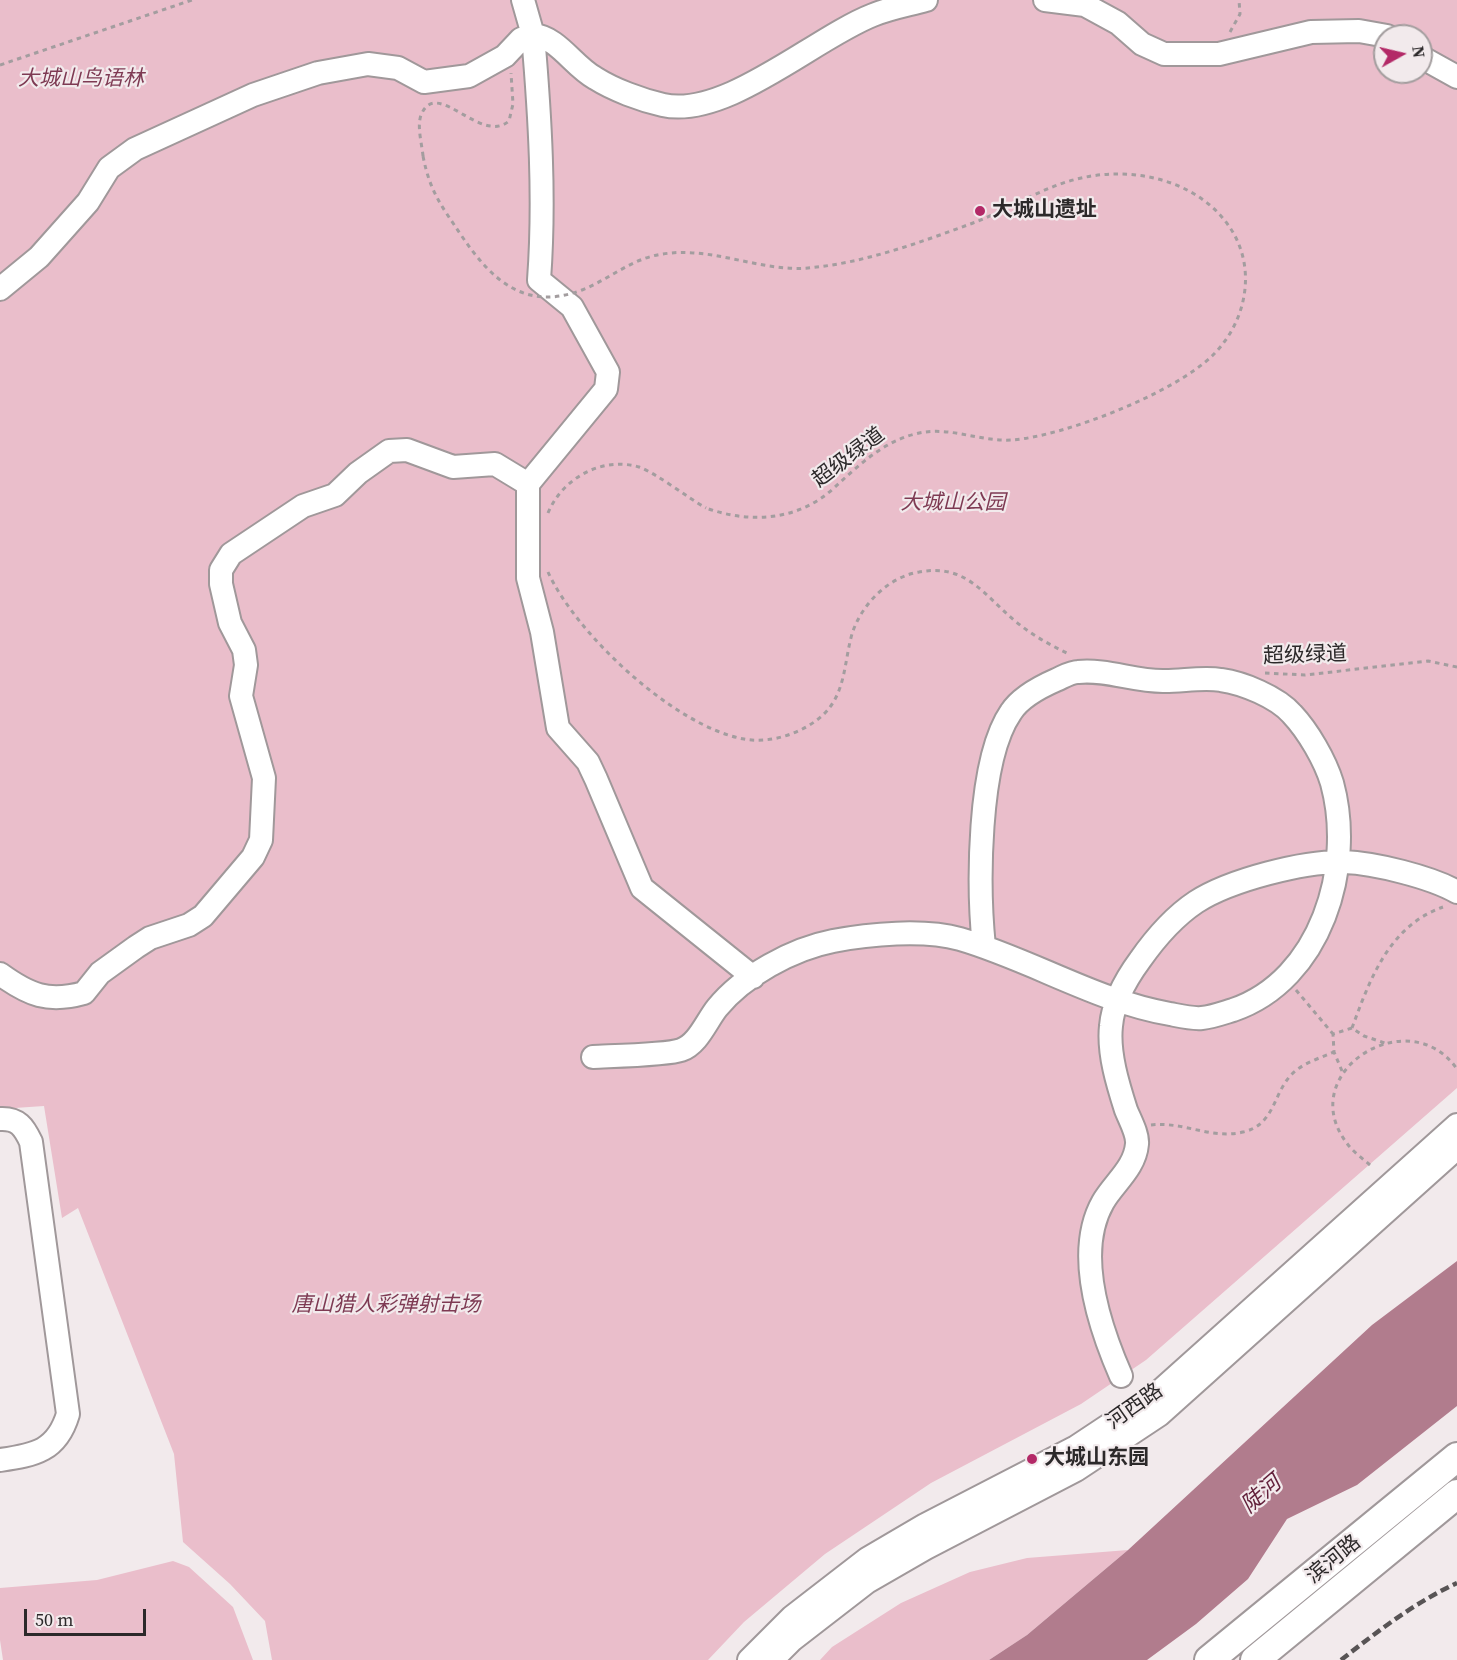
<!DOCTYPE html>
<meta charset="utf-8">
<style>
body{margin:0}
#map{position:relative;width:1457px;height:1660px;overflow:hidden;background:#f2eaec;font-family:"Source Serif 4",serif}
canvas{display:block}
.north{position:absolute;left:1373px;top:24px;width:60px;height:60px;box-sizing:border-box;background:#f2eaec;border:2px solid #a39d9e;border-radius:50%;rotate:82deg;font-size:16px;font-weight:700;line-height:24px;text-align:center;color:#2c292a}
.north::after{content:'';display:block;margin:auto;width:21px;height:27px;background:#b32967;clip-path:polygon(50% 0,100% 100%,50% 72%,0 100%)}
.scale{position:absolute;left:24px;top:1609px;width:122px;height:27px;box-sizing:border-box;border:3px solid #2c292a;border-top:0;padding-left:8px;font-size:18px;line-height:21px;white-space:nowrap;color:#2c292a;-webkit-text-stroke:4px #f2eaec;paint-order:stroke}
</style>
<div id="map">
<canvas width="1457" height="1660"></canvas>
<div class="north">N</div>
<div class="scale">50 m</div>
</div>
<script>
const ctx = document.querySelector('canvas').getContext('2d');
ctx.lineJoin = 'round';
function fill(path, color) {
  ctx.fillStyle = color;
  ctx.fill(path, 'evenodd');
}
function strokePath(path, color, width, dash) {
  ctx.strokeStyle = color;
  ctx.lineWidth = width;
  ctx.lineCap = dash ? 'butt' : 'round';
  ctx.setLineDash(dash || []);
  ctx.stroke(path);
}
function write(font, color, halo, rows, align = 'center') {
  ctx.font = font + ' "Source Serif 4","Noto Sans SC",serif';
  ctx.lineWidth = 4.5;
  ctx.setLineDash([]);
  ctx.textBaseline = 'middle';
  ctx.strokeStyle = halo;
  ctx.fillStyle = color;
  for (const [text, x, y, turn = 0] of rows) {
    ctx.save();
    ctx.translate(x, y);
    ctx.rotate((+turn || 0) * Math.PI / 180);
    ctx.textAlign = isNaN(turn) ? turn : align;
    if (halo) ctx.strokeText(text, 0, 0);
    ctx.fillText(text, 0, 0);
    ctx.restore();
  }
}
const green = new Path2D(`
 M0 0H1457V1088L1146 1360 1081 1404 931 1483 825 1554 744 1622 708 1660H272L265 1621 230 1584 183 1542 174 1454 78 1208 62 1218 44 1106 0 1109ZM1385 36H1421V72H1385Z
 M1128 1550 1027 1635 989 1660H820L832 1647 901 1603 970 1572 1027 1558Z
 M173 1561 189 1567 233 1607 253 1660H3L0 1640V1588L97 1580Z`);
const water = new Path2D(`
 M1457 1261V1406L1357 1485 1287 1519 1248 1579 1196 1624 1147 1660H989L1027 1635 1128 1550 1372 1325Z`);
const path = new Path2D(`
 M1230 32 1240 14 1239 0
 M0 65 192 0
 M423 156C422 144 416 124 422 113 438 79 481 145 509 121L513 104 511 73
 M548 513C562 479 601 456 639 467 656 473 688 498 706 508
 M548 572C576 634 675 727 744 739 771 744 804 733 824 714 846 692 844 662 852 634 861 605 888 577 919 572 966 563 984 595 1015 621 1032 635 1050 645 1069 654
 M1265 673 1305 675 1428 661 1457 667
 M1296 990 1333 1034
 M1352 1028C1370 979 1389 926 1443 907
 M1342 1071 1334 1052 1333 1034 1352 1028 1364 1036 1385 1043
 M1151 1125C1183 1121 1212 1140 1243 1132 1275 1125 1273 1093 1292 1074 1303 1063 1320 1058 1334 1052
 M1370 1165C1362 1158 1352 1151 1346 1142 1294 1072 1409 1000 1457 1069`);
const minor = new Path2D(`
 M523 0 533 35C558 37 573 66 595 78 614 90 641 100 663 105 726 119 814 38 873 15 890 8 908 5 926 0
 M1045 0 1085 5 1118 23 1142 44 1164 54H1219L1311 32 1359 31 1387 36
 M1421 57 1457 77
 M0 289 39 257 88 202 109 168 135 149 253 95 318 73 368 64 398 68 424 82 469 76 505 56 521 39 533 35C540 117 545 199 539 280L572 307 608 372 606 389 528 484V578L542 632 558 728 588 762 596 779 642 888 753 977
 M0 974C29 995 48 1003 84 993L100 973 136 947 150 938 189 925 203 916 253 857 261 840 264 778 241 696 246 665 244 650 230 623 221 584V570L231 554 303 506 335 495 358 473 389 451 407 450 453 467 495 464 528 484
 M593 1057C611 1056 667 1055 681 1050 698 1044 706 1022 717 1008 743 976 792 949 833 941 869 934 924 929 960 939 1032 960 1096 1001 1170 1014 1180 1016 1192 1019 1202 1018 1212 1017 1223 1013 1233 1010 1321 980 1355 867 1332 783 1325 760 1308 731 1292 714 1277 697 1243 683 1221 680 1204 677 1183 681 1165 681 1136 682 1107 669 1078 672 1071 672 1063 677 1056 680 1040 687 1020 698 1011 712 977 761 978 889 984 947
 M0 1119C18 1118 24 1127 31 1142L68 1414C57 1451 35 1455 0 1460
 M1121 1376C1100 1328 1074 1253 1103 1202 1114 1183 1135 1168 1137 1144 1138 1134 1130 1120 1126 1110 1118 1085 1108 1053 1111 1026 1113 1002 1126 979 1140 960 1154 940 1175 916 1196 902 1230 880 1304 861 1344 862 1374 863 1431 877 1457 892
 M749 1660 792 1617 867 1559 925 1525 1076 1447 1159 1392 1457 1125
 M772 1660 792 1640 867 1582 926 1548 1076 1470 1159 1415 1457 1148`);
const major = new Path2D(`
 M1209 1660 1457 1457
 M1255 1660 1457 1494`);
const rail = new Path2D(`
 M1341 1660C1378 1631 1414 1603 1457 1583`);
const pathBridge = new Path2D(`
 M423 156C430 192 441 205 461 235 491 279 524 312 582 290 610 279 632 258 663 254 712 246 760 272 808 268 865 263 921 242 973 223 1010 209 1047 184 1086 177 1141 166 1207 184 1235 236 1256 276 1244 325 1212 356 1174 393 1065 436 1012 440 978 442 949 425 915 434 883 442 859 465 835 487 799 521 750 524 706 508`);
const markers = [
 [980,211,6,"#b32967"],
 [1032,1459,6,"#b32967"]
];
const parkNames = [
 ["大城山鸟语林",81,80],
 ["大城山公园",953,504],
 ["唐山猎人彩弹射击场",386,1306]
];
const poiNames = [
 ["大城山遗址",992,211],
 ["大城山东园",1044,1459]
];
const streetNames = [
 ["超级绿道",849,458,-37],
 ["超级绿道",1305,656,-2],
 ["河西路",1135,1407,-35],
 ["滨河路",1334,1560,-39]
];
const waterNames = [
 ["陡河",1262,1495,-41]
];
fill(green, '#eabecb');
fill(water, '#b17c8d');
strokePath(minor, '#a0989a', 26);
strokePath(major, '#a0989a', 32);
strokePath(path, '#a39d9f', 3, [4.5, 4.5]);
strokePath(minor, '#fff', 22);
strokePath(major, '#fff', 28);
strokePath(rail, '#585455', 4.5, [9, 4.5]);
strokePath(pathBridge, '#a39d9f', 3, [4.5, 4.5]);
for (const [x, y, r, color] of markers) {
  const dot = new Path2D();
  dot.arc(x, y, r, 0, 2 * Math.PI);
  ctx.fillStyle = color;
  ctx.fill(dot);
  strokePath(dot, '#f2eaec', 2);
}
write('italic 21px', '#7e3a53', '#f2eaec', parkNames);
write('bold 21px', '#2c292a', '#f2eaec', poiNames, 'left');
write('21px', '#2c292a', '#f2eaec', streetNames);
write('italic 22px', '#63223c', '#f2eaec', waterNames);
</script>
